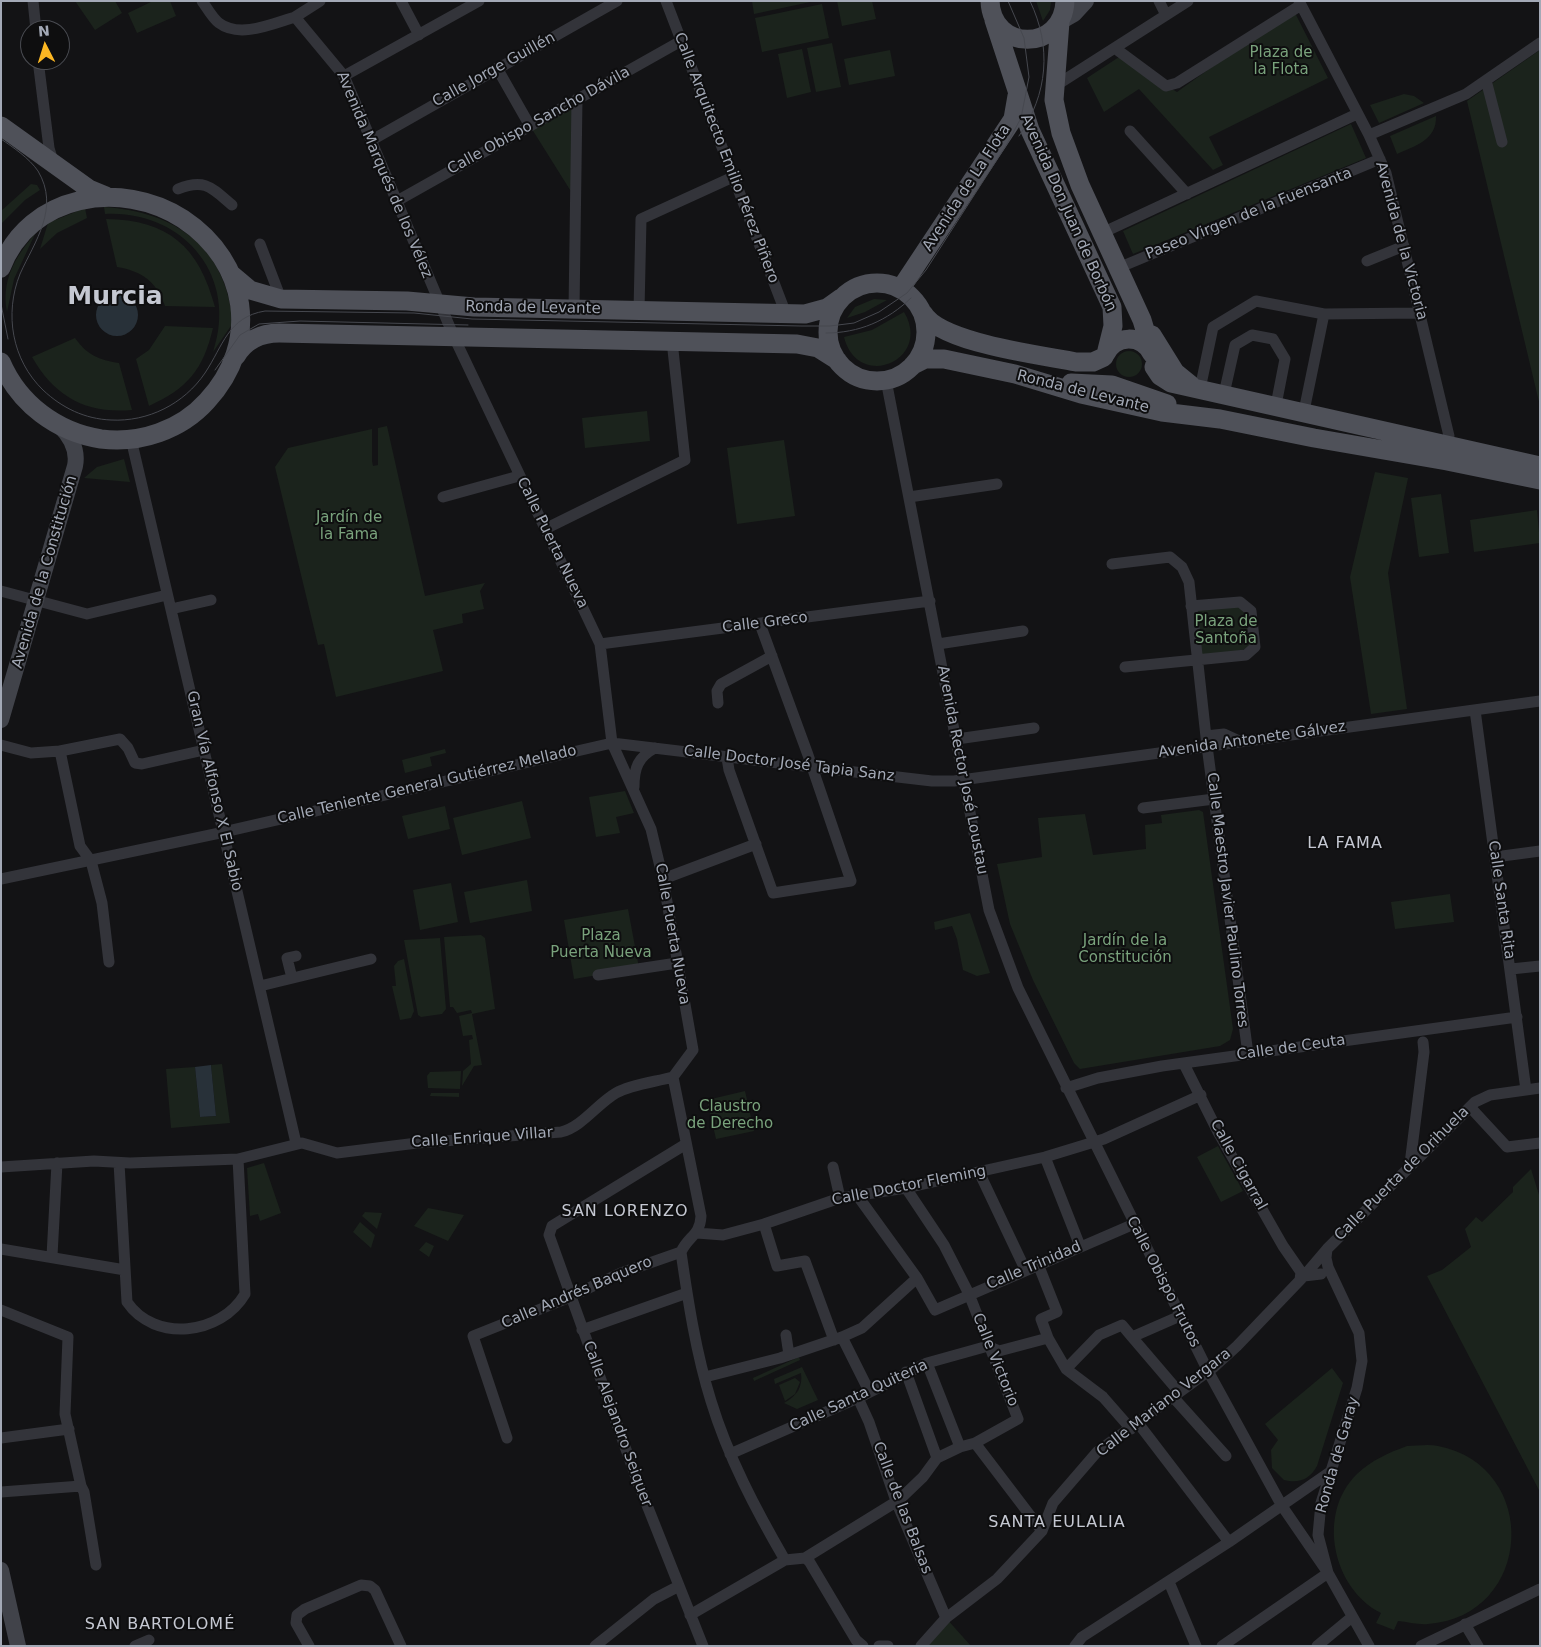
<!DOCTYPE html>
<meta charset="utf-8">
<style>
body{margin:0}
#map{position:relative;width:1541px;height:1647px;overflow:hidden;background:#131315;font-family:"DejaVu Sans",sans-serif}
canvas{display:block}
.frame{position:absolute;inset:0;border:2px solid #a3a9b6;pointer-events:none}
.north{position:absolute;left:20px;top:20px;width:50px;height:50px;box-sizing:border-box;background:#0e0e0f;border:1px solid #4a4c52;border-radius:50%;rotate:355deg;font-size:14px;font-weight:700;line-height:20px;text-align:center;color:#a3a9b6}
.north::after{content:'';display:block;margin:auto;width:18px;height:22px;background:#fcb723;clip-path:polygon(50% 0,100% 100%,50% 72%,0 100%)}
</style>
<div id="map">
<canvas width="1541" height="1647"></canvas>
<div class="frame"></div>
<div class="north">N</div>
</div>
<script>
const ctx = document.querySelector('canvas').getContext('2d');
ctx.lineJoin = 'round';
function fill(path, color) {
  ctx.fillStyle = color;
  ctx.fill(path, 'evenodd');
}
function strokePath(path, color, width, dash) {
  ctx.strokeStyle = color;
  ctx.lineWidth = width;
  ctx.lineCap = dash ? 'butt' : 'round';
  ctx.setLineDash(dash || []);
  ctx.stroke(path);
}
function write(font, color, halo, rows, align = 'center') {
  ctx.font = font + ' "DejaVu Sans",sans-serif';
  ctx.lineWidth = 4;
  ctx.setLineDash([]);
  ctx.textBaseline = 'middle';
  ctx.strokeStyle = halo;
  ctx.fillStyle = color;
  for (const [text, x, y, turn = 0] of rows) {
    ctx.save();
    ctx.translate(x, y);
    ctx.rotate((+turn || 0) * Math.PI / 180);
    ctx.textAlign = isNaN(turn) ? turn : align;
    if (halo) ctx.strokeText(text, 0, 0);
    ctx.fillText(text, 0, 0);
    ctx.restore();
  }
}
const green = new Path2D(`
 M75 1H115L122 13 95 30Z
 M153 1H170L176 16 137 33 128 13Z
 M752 1H815L754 14Z
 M837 1H872L876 19 842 26Z
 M1036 1H1051L1050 10 1043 21Z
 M822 4 829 38 762 52 755 18Z
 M1293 9 1328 78 1209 137 1223 165 1213 170 1139 89 1104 112 1087 78 1119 57 1177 92Z
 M832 43 841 87 816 92 807 48Z
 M802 49 811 92 787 98 778 54Z
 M890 50 895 76 849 85 844 59Z
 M1540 50V406L1467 101Z
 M1404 94 1414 96 1424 103 1379 123 1370 105Z
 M577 99V201L530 126Z
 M1436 116C1437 140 1415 146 1397 154L1390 136Z
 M1351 124 1366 158 1133 254 1123 231Z
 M31 184 37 185 40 190 25 200 1 224V211Z
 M104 207C176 212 226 247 233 323L213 352C239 276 183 210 105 214Z
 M85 208 87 218 57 233 40 249 48 223Z
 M106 219C169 220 199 247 215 307L165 306C157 282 142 271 117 267Z
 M35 234 14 279 7 312C1 281 15 257 35 234Z
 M874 299 887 300 865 312 847 318 855 307Z
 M904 312C933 360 858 392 844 337L872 330Z
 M165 326 213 328C203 370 188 388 149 406L136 359 149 350Z
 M75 338C87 355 99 360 119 363L132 410C86 414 55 397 32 357Z
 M1116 364a13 13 0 1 1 26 0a13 13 0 1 1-26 0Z
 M647 411 650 441 585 448 582 418Z
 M387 426 425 596 485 583 480 591 484 609 462 614 463 623 433 630 443 671 336 697 324 644 318 645 275 467 288 448 372 429V461L373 466 378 465V428Z
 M784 440 795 516 737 524 727 448Z
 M124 459 130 482 84 478 97 467Z
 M1375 472 1408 478 1388 573 1407 709 1371 714 1350 577Z
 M1441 494 1449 553 1419 557 1411 498Z
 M1537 510 1540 543 1474 552 1470 520Z
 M1240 602 1251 611 1255 647 1197 660 1191 606Z
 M445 749 446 753 430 757 432 766 405 773 402 760Z
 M625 791 634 813 616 817 620 833 596 837 589 797Z
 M522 801 531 838 462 855 453 818Z
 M445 806 450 829 408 839 402 816Z
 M1199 810 1203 812 1233 1029 1230 1040 1220 1046 1080 1069 1074 1063 1033 980 1010 924 997 864 1042 857 1038 818 1085 814 1093 855 1146 849 1145 825 1162 823 1161 815Z
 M527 880 532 911 470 923 464 892Z
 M451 883 458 922 420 930 413 890Z
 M1450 894 1454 922 1395 929 1391 902Z
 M628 909 639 968 574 979 564 920Z
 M970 913 990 973 977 976 963 970 957 939 952 926 935 930 934 922Z
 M481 935 485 938 495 1009 472 1014 482 1065 474 1066 462 1086 463 1071 471 1064 469 1040 473 1039 472 1035 463 1036 459 1016 472 1013 471 1010 457 1013 453 1007H450L444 937Z
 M440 938 446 1009 442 1014 421 1017 418 1015 404 940Z
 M404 959 414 1011 411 1018 400 1020 392 986H396L394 966 398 961Z
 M222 1064 230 1123 171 1128 166 1069 195 1067 200 1117 216 1116 211 1065Z
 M461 1071 460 1089 428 1088 427 1076 430 1072Z
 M745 1091 754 1131 716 1139 707 1100Z
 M431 1093H459V1097L430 1096Z
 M1218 1146 1243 1191 1221 1202 1197 1157Z
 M264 1163 281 1213 260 1221 258 1214 250 1216 247 1168Z
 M1531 1169 1540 1198V1492L1427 1276 1442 1270 1471 1247 1465 1229 1476 1217 1482 1222 1513 1192V1187Z
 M428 1208 464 1215 448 1241 414 1226Z
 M365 1212 382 1213 377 1229 362 1216Z
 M360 1222 375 1235 371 1248 353 1232Z
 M426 1242 434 1246 429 1257 419 1250Z
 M799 1357 800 1360 754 1381 753 1378Z
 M802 1367 818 1400 797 1409 784 1403C797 1396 803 1387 801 1373L775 1384 774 1379Z
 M1332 1368 1343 1383 1317 1466C1310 1479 1299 1484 1284 1480L1272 1468 1271 1450 1278 1440 1265 1424Z
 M795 1378 800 1382 795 1394 785 1401 779 1385Z
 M1407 1446C1417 1446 1428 1444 1438 1446 1541 1466 1534 1616 1428 1624 1419 1625 1408 1622 1398 1621L1394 1630 1376 1623 1381 1613C1333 1589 1316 1514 1357 1474 1372 1460 1388 1453 1407 1446Z
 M946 1618 971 1646H921Z`);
const water = new Path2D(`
 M96 315a21 21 0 1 1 42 0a21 21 0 1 1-42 0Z
 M211 1065 216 1116 200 1117 195 1067Z`);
const minor = new Path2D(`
 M33 1 36 30
 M202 1C207 8 213 19 219 23 240 39 274 23 295 17L344 76 454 337 600 644 612 743 651 829 663 879 693 1050 673 1077 701 1216C700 1236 688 1236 681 1252
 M401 1 419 35
 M666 1 786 314
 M1159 1 1166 15
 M1299 1 1369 135 1386 173 1449 436
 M295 17 320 1
 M1116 49 1166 86 1177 83 1301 5
 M38 60 49 148 53 161
 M497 68 530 126
 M344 76 479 1
 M1486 80 1502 142
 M1055 86 1188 1
 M1130 131 1187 194
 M1369 135 1466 94 1540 43
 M372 140 617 1
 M178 189C205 178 212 188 232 205
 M397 201 681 41
 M1102 233 1357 114
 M260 244 281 299
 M1367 261 1404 246
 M1118 268 1380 159
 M574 309 577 99
 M639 311 641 219 733 177
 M886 380 989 910 1018 988 1208 1371 1282 1506 1328 1573
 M1200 389 1213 327 1256 301 1324 314 1420 313
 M1224 394 1235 345 1252 335 1273 339 1285 359 1276 405
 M1304 411 1324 314
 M131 439 296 1143
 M443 497 519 476
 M909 497 997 484
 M545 529 685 460 672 341
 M1112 564 1170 557 1182 567 1189 582 1207 746 1248 1054
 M1 591 87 614 167 595
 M171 609 211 600
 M600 644 930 601
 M938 644 1023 631
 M1125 667 1246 655 1255 647 1251 611 1240 602 1191 606
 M718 703 717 691 721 684 772 656
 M1475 710 1526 1090
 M1206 736 1224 734 1239 741
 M957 739 1034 728
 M1 745 31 753 60 751 120 739 128 748 135 763 142 764 204 750
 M60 751 80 846 91 861 102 903 109 962
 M727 758 729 770 773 893 851 881 808 755 760 624
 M634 787C634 768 638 757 655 748
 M1143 808 1214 799
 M1495 857 1540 851
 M1 879 215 834 612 743 812 767 932 781H954L1540 701
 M663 879 756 844
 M1511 969 1540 966
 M598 975 677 963
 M292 978 287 958 296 956
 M260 986 371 959
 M1184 1064 1218 1132 1283 1246 1301 1272 1300 1280
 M1066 1088 1098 1078 1162 1066 1517 1017
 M1470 1107 1507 1147 1540 1143
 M686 1144 552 1226 549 1235 637 1480 703 1646
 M1045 1157 1080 1246
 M119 1163 127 1302C155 1343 221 1335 245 1294L238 1159
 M1410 1164 1424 1052 1423 1042
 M1 1167 94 1161 130 1163 238 1159 302 1143 337 1153 417 1143 561 1132C582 1127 597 1104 616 1093 632 1084 655 1082 673 1077
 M833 1167 840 1198
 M979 1172 1025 1269
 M857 1195 917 1278 935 1310 1134 1224
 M764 1224 777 1266 805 1261 834 1340
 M697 1233 723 1235 764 1224 840 1198 906 1188 1045 1157 1104 1139 1201 1095
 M1 1249 125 1270
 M1327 1249 1326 1258 1328 1267 1359 1333 1362 1361 1357 1388 1321 1503 1318 1535 1328 1573 1369 1646
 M681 1252C688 1301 696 1353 711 1401 728 1457 756 1510 785 1560
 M52 1256 57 1163
 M1038 1264 1057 1312 1041 1319 1048 1338 1066 1369 1103 1397 1131 1429
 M1304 1276 1327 1249 1475 1102 1490 1095 1540 1088
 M1 1310 68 1337 65 1414 81 1486 84 1492 96 1565
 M582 1330 687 1293
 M786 1335 789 1355
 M842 1337 869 1391
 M927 1363 960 1447
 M1066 1369 1099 1335 1122 1325 1132 1337
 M906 1372 937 1458
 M705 1377 780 1358 842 1337 862 1328 917 1278
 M1179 1392 1132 1337 1180 1316
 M1173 1397 1226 1456
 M858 1398 869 1422 896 1501 946 1618
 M1138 1423 1229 1542
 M1 1438 69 1429
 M507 1438 473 1336 563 1300 621 1273 681 1252
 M975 1443 1042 1531
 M730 1454 858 1398 927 1363 988 1346 999 1351 1048 1338
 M1 1492 81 1486
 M805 1558 809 1561 856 1640 863 1646
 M1169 1582 1196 1646
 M690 1615 785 1560 805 1558 899 1500 923 1477 937 1458 960 1447 975 1443 1018 1419 969 1294 944 1245 906 1188
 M1465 1624 1478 1646
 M135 1646 149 1640
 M309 1646 296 1623 297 1615 305 1609 361 1585 370 1586 375 1590 401 1646
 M595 1646 654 1599 679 1586
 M879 1646H888
 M921 1646 946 1618 997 1579 1042 1531 1053 1503 1097 1452 1214 1367 1237 1346 1304 1276 1321 1274
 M1075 1646 1082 1637 1229 1542 1330 1472
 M1222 1646 1328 1573
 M1317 1646 1352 1617
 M1421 1646 1540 1589`);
const secondary = new Path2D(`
 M1060 22 1074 14 1086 1
 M1 720 75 466C78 451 71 437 60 426
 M1 1570 18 1646`);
const primary = new Path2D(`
 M990 1C992 52 1063 52 1065 1
 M994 20 1030 130 1112 307 1113 326 1107 350
 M1060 22 1054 100 1061 133 1080 185 1142 320 1152 353
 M1 126 89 189 106 196
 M1 268C29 194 121 179 183 219 248 262 261 343 207 401 181 430 140 444 101 439 57 432 19 404 1 362
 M231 274 250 290 281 299 407 301 474 307 805 314 827 308 841 298
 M828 332a49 49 0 1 1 98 0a49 49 0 1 1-98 0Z
 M901 288 1013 119 1017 96
 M923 313C940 343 1041 355 1076 362H1093L1104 357
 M1152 335 1175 372 1191 385
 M1105 355C1115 334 1142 334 1152 354
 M236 356C245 341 261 333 279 333L797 344 818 348 837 360
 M913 365 925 359H944L1015 374 1081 394 1162 412 1220 419 1314 438 1447 461 1540 480
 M1154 367 1160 376 1171 383 1540 466
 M1071 383 1112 385 1167 404`);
const tram = new Path2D(`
 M1019 136C1048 94 1052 47 1030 1
 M1 139C14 148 29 158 38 171 60 208 35 241 20 274 4 314 12 360 43 390 62 408 85 419 111 420 148 422 184 404 205 373 223 346 228 317 265 311L414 313 472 319 801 326H830L854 323 879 312 907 293 926 270 1007 144 1021 118 1029 77 1024 38 1008 1
 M1 304 8 339
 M826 333C859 333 887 321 911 298
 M215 370 240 335 259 324 300 321 468 325`);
const parkNames = [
 ["Plaza de",1281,53],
 ["la Flota",1281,70],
 ["Jardín de",349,518],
 ["la Fama",349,535],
 ["Plaza de",1226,622],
 ["Santoña",1226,639],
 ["Plaza",601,936],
 ["Puerta Nueva",601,953],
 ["Jardín de la",1125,941],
 ["Constitución",1125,958],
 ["Claustro",730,1107],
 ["de Derecho",730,1124]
];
const streetNames = [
 ["Calle Jorge Guillén",494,70,-29],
 ["Calle Obispo Sancho Dávila",539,121,-29],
 ["Calle Arquitecto Emilio Pérez Piñero",726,158,69],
 ["Avenida Marqués de los Vélez",384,175,67],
 ["Avenida de La Flota",967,188,-57],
 ["Avenida Don Juan de Borbón",1068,213,66],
 ["Paseo Virgen de la Fuensanta",1249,214,-22],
 ["Avenida de la Victoria",1401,241,75],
 ["Ronda de Levante",533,308,1],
 ["Ronda de Levante",1083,392,14],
 ["Calle Puerta Nueva",552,543,64],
 ["Avenida de la Constitución",45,572,-74],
 ["Calle Greco",765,623,-7],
 ["Avenida Antonete Gálvez",1252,740,-8],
 ["Calle Doctor José Tapia Sanz",789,764,7],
 ["Avenida Rector José Loustau",962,770,79],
 ["Calle Teniente General Gutiérrez Mellado",427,785,-13],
 ["Gran Vía Alfonso X El Sabio",214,791,77],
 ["Calle Maestro Javier Paulino Torres",1227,900,83],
 ["Calle Santa Rita",1501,900,82],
 ["Calle Puerta Nueva",672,934,80],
 ["Calle de Ceuta",1291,1048,-8],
 ["Calle Enrique Villar",482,1138,-4],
 ["Calle Cigarral",1238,1165,61],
 ["Calle Puerta de Orihuela",1402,1174,-45],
 ["Calle Doctor Fleming",909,1186,-11],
 ["Calle Trinidad",1034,1266,-23],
 ["Calle Obispo Frutos",1163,1282,63],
 ["Calle Andrés Baquero",577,1293,-23],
 ["Calle Victorio",995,1360,68],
 ["Calle Santa Quiteria",859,1396,-25],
 ["Calle Mariano Vergara",1164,1403,-38],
 ["Calle Alejandro Seiquer",617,1424,70],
 ["Ronda de Garay",1338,1455,-74],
 ["Calle de las Balsas",902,1508,69]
];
const neighbourhoodNames = [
 ["LA FAMA",1345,844],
 ["SAN LORENZO",625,1212],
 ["SANTA EULALIA",1057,1523],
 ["SAN BARTOLOMÉ",160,1625]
];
const townNames = [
 ["Murcia",115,297]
];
fill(green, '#1b231c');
fill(water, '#283139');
strokePath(minor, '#33343a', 11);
strokePath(secondary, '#41434a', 16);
strokePath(primary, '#4f5159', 19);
strokePath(tram, '#46484f', 1);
write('15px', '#79a27c', '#0e0e0f', parkNames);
write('15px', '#a3a9b6', '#0e0e0f', streetNames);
ctx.letterSpacing = '1px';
write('16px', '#c5c8d2', '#0e0e0f', neighbourhoodNames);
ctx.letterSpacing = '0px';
write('bold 25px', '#c5c8d2', '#0e0e0f', townNames);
</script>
